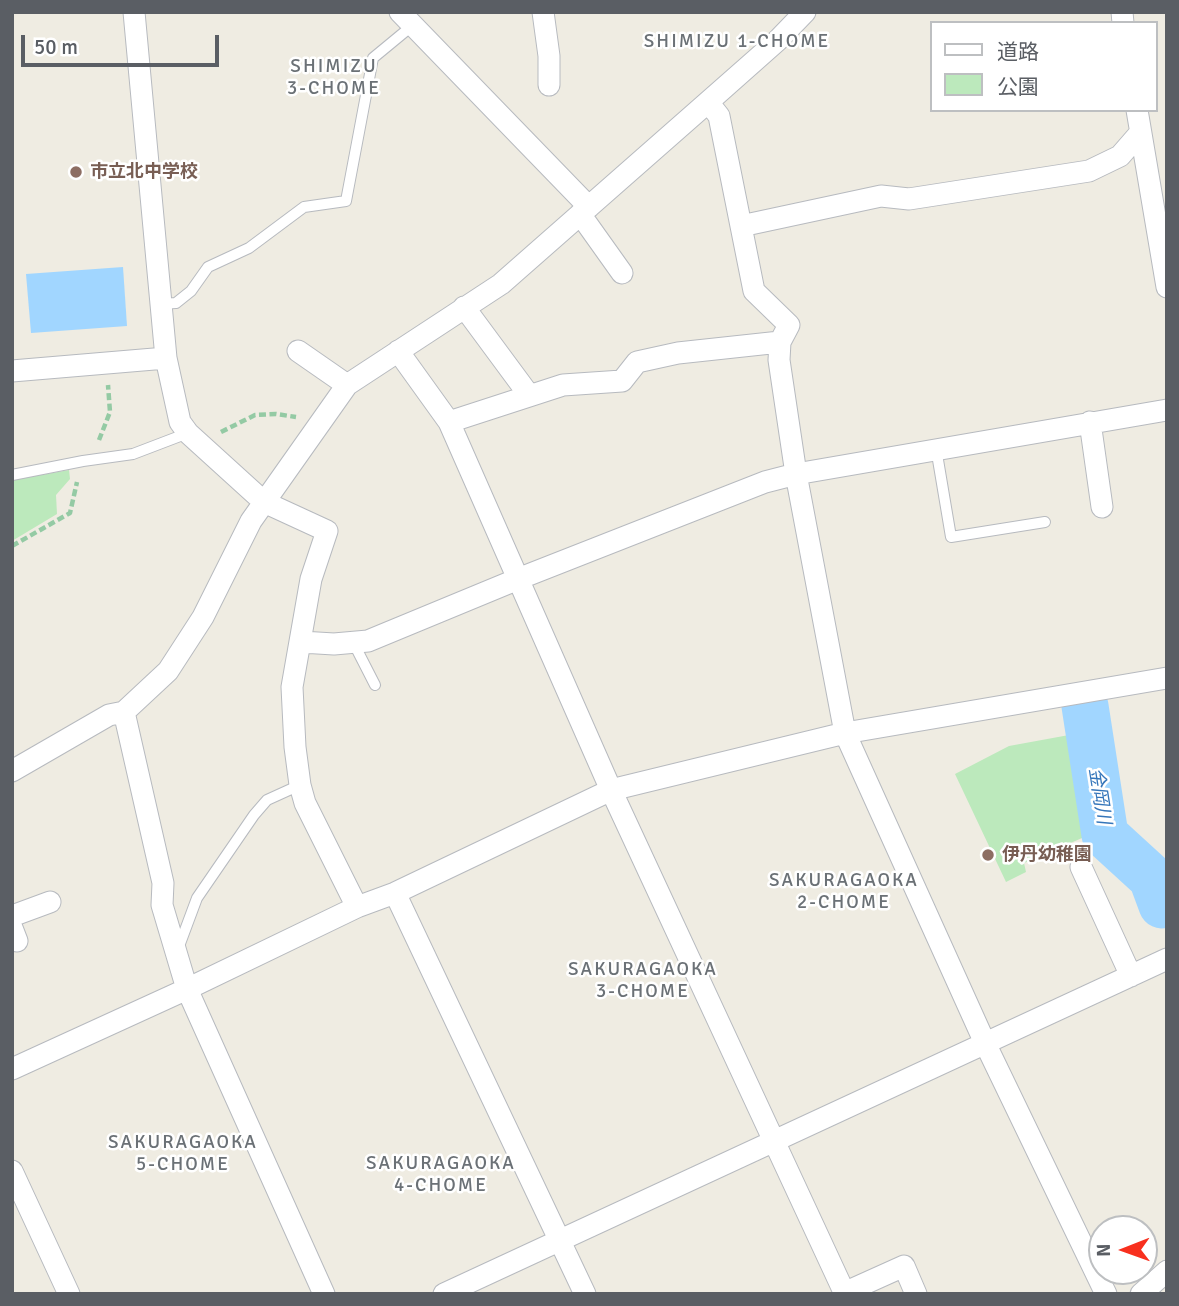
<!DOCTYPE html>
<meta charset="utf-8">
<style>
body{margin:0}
#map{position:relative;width:1179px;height:1306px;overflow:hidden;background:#efece2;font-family:Signika,"Noto Sans JP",sans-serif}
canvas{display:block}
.frame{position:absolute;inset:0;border:14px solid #5a5e64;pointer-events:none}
.legend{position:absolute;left:930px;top:21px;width:228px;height:91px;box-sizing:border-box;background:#fff;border:2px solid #bdbfc1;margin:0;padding:9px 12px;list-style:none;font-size:21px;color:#5a5e64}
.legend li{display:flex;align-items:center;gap:14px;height:35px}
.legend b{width:35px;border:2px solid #bdbfc1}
.north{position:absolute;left:1088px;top:1215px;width:70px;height:70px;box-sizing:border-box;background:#fff;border:2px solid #bdbfc1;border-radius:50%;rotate:269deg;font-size:19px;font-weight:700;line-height:28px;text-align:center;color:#5a5e64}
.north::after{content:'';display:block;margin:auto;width:24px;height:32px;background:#f8301e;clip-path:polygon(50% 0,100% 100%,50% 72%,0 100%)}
.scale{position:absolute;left:21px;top:35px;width:198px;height:32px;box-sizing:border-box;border:4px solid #5a5e64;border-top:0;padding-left:9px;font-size:21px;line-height:24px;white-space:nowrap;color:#5a5e64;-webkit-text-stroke:5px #fff;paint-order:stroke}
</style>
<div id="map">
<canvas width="1179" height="1306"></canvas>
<div class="frame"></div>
<ul class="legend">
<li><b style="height:9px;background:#fff"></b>道路</li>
<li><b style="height:19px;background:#bce9bc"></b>公園</li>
</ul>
<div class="north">N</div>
<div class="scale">50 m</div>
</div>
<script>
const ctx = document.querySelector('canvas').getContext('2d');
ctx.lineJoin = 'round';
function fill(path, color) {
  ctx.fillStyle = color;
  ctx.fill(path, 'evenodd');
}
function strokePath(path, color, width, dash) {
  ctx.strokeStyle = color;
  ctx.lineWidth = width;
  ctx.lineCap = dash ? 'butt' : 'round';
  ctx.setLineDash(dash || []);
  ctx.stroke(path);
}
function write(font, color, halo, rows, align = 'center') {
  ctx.font = font + ' Signika,"Noto Sans JP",sans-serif';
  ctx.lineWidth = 5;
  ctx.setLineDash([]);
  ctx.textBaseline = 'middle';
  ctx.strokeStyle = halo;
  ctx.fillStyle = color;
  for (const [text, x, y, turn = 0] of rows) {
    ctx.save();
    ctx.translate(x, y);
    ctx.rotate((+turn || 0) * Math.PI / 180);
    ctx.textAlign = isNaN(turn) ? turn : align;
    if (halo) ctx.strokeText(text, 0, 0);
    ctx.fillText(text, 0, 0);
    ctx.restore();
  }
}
const green = new Path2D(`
 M69 470 70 479 56 495 57 514 12 541V480Z
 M1080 733 1096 832 1024 863 1026 872 1006 882 955 774 1009 746Z`);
const water = new Path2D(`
 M123 267 127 326 31 333 26 274Z`);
const river = new Path2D(`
 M1085 706 1105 835 1152 878 1162 905`);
const path = new Path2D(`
 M221 432 255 415 276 414 296 417
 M99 440 110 412 108 385
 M12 546 70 513 77 482`);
const lane = new Path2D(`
 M161 304 176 303 191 291 208 267 249 248 304 207 346 201 373 58 413 25
 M936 448 951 537 1045 522
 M12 475 83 461 133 454 188 433
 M353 642 375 685
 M178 949 197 898 254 815 267 800 300 785`);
const street = new Path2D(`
 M134 12 166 358 180 422 188 433 264 502 327 531 311 579 292 687 295 747 300 785 305 803 357 907
 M400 12 589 207
 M543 12 549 56V85
 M1122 12 1123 23
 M708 102 719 116 754 291 789 325 780 342 779 360 796 474 845 733 985 1043 1106 1294
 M1137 110 1167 287
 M580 214 622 273
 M741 226 881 196 909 199 1089 171 1120 156 1140 133
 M464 307 529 395
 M298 351 347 385
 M398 351 449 422 611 790 845 1294
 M12 371 166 358
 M449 422 563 385 622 381 637 362 678 353 780 342
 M1090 422 1102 507
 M301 642 334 644 368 641 518 579 765 482 796 474 1167 410
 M124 712 163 883 162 905 187 989 324 1294
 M12 771 109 715 124 712 168 671 203 617 251 521 347 385 501 284 708 102 777 41 805 12
 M1081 867 1131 976
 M395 893 585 1294
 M12 916 50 902
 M12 928 17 941
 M12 1069 187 989 357 907 395 893 611 790 845 733 1167 678
 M12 1171 69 1294
 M844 1293 904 1266 916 1294
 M444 1294 1167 959
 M1141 1294 1167 1271`);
const markers = [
 [76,172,7,"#8d6e63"],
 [988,855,7,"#8d6e63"]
];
const educationNames = [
 ["市立北中学校",90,172],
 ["伊丹幼稚園",1002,855]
];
const neighbourhoodNames = [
 ["SHIMIZU 1-CHOME",737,42],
 ["SHIMIZU",334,67],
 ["3-CHOME",334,89],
 ["SAKURAGAOKA",844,881],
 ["2-CHOME",844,903],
 ["SAKURAGAOKA",643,970],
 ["3-CHOME",643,992],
 ["SAKURAGAOKA",183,1143],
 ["5-CHOME",183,1165],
 ["SAKURAGAOKA",441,1164],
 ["4-CHOME",441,1186]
];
const waterNames = [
 ["金岡川",1099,796,81]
];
fill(green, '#bce9bc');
fill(water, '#a1d6ff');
strokePath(river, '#a1d6ff', 47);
strokePath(lane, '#b7babf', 12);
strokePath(street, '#b7babf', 23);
strokePath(path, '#94caa4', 4.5, [7, 3.5]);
strokePath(lane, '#fff', 10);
strokePath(street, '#fff', 21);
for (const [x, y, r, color] of markers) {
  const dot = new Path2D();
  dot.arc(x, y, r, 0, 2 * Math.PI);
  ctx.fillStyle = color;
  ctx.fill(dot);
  strokePath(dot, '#fff', 2.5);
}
write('bold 18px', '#785e54', '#fff', educationNames, 'left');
ctx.letterSpacing = '2px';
write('19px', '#6b7176', '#fff', neighbourhoodNames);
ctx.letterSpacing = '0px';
write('italic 19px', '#3576ba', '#fff', waterNames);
</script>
